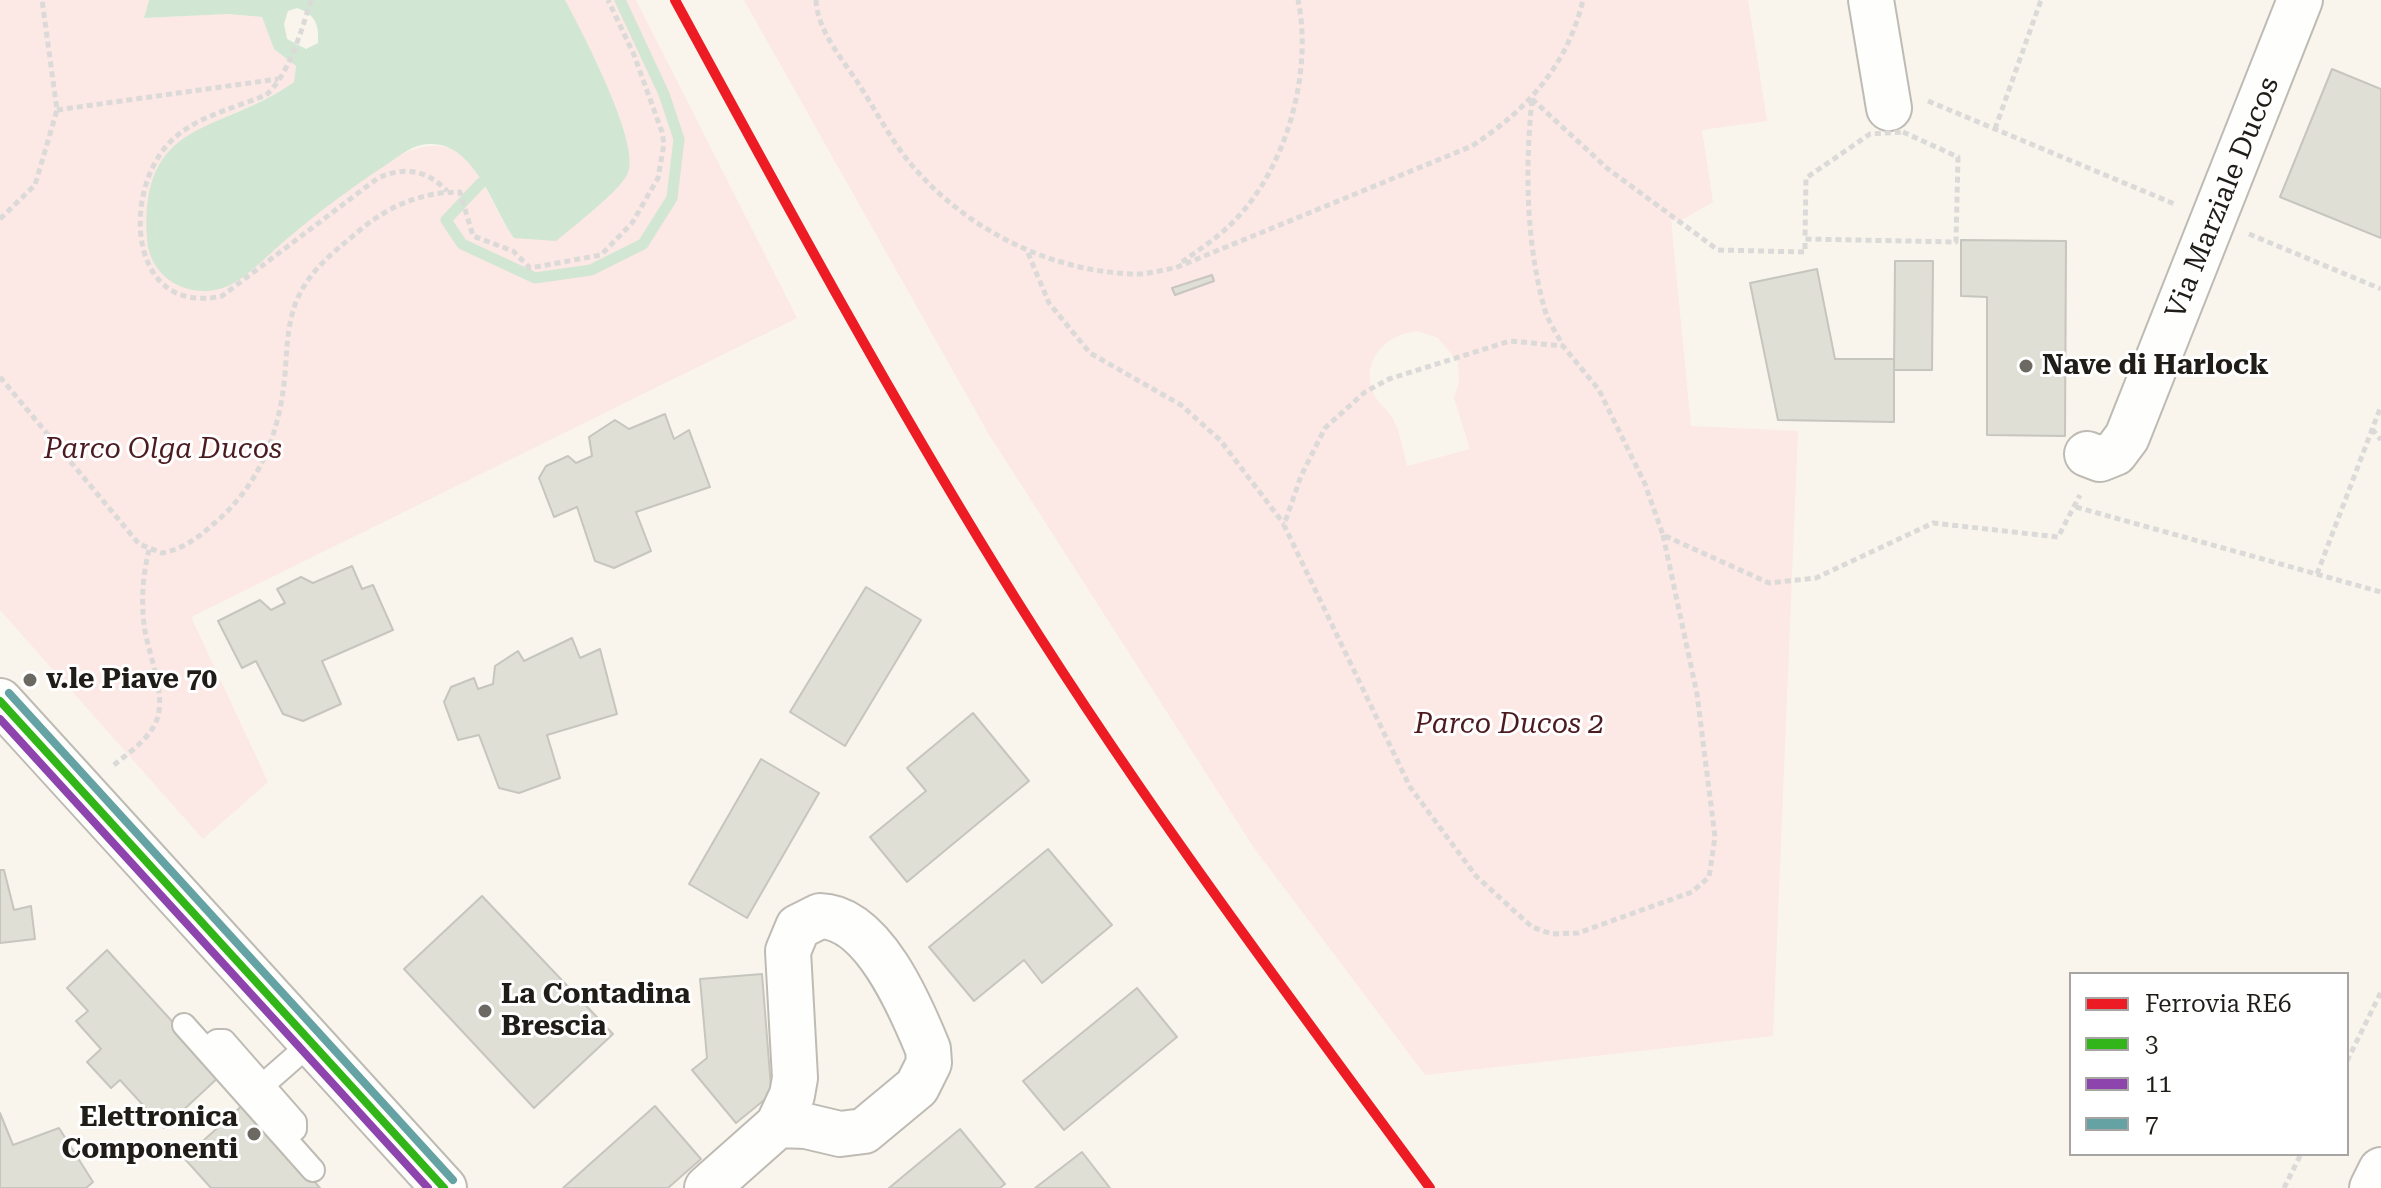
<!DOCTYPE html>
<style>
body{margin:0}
#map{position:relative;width:2381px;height:1188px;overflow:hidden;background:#f9f5ed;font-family:"Roboto Serif",serif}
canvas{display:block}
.legend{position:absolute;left:2069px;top:972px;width:280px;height:184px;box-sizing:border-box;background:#fff;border:2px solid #a6a5a3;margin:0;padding:10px 14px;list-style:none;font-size:24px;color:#201d18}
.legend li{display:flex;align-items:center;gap:16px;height:40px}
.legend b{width:40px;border:2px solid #a6a5a3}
</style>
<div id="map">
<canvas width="2381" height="1188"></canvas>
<ul class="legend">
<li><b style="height:10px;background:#ed1c24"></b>Ferrovia RE6</li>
<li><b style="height:10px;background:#31b518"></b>3</li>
<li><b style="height:10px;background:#8e44ad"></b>11</li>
<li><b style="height:10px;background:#65a2a3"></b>7</li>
</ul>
</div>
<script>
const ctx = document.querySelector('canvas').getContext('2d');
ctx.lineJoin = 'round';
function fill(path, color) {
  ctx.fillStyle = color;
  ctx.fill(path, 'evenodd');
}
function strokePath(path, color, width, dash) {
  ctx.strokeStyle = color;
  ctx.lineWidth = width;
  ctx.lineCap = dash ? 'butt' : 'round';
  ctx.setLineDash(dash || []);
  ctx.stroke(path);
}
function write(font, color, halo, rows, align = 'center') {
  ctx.font = font + ' "Roboto Serif",serif';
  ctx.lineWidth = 6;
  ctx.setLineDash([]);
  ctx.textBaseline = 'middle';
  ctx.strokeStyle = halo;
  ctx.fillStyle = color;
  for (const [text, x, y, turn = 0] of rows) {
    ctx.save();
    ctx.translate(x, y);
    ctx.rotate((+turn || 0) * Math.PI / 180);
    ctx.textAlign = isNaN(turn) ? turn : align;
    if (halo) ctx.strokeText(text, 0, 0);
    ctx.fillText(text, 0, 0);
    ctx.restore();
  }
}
const green = new Path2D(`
 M0 0H149L144 18 228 14 262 17 274 49 296 66 294 82C247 115 190 120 156 169L314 216C349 189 425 116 466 159 486 181 496 214 514 238 533 233 562 232 579 222 587 218 628 178 629 170 637 135 582 33 565 0H636L797 318 191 617 268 782 203 839 0 610Z
 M744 0H1748L1767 121 1702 130 1713 202 1680 221 1671 220 1691 426 1798 431 1773 1036 1425 1075 1254 848 988 433ZM1418 331 1438 338 1458 362 1459 382 1454 398 1470 449 1407 466C1403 451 1400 430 1392 417 1386 408 1377 403 1373 392 1360 360 1387 333 1418 331Z`);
const water = new Path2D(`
 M149 0H565C581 30 641 143 628 173 620 191 573 227 556 241L514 238C492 207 475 142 429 144 413 144 399 156 386 165 352 187 320 211 288 238 271 252 252 273 232 284 218 292 200 293 185 288 163 281 148 261 147 238 140 117 219 135 294 82L296 66 274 49 262 17 228 14 144 18ZM297 8C316 15 319 24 318 43L306 49 287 39 284 24 288 11Z`);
const stream = new Path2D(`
 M481 183 446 220 462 244 535 278 591 270 643 244 672 198 679 139 664 94 620 0`);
const building = new Path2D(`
 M2332 69 2381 89V238L2280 197Z
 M1961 240 2066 241 2065 436 1987 435V297L1961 296Z
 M1895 261H1933L1932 370H1894Z
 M1817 269 1835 359H1894V422L1778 420 1750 283Z
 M1212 275 1214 281 1175 295 1172 288Z
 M665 414 674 439 689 430 710 487 636 512 651 551 614 568 595 561 577 507 554 517 539 478 546 466 568 456 576 463 592 456 589 437 615 420 629 429Z
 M352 566 362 589 373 585 393 630 322 661 341 704 303 721 283 714 256 661 242 668 218 621 260 600 271 610 285 603 277 589 301 577 313 583Z
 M866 587 921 620 845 746 790 712Z
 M572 638 580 658 600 649 617 714 547 735 560 778 519 793 499 788 479 735 458 740 444 702 451 687 474 678 478 689 493 684 495 666 518 651 524 661Z
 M973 713 1029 781 907 882 870 837 926 791 907 768Z
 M761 759 819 793 747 918 689 884Z
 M1048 849 1112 925 1042 983 1024 960 974 1001 929 947Z
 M0 870H4L14 910 31 906 35 939 0 943Z
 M482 896 613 1034 534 1108 404 969Z
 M107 950 221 1075 164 1128 120 1080 111 1088 87 1062 101 1049 76 1021 88 1011 67 988Z
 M762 974 771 1087 774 1092 736 1123 692 1070 707 1058 700 979Z
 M1137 988 1177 1037 1064 1130 1023 1081Z
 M245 1103 320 1188H211L184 1158Z
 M655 1106 701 1159 668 1188H563Z
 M0 1113 13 1145 59 1128 93 1182 86 1188H0Z
 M960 1129 1005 1184 1000 1188H889Z
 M1082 1152 1110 1188H1035Z`);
const path = new Path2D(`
 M311 0C302 29 289 75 266 95 235 108 197 116 172 140 121 189 127 317 222 296L378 178C404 166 427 170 447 191
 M816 0C817 31 844 61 860 86 876 111 891 140 910 163 964 228 1048 271 1133 274 1146 275 1161 270 1175 268L1472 146C1528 109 1567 66 1583 0
 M1532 99 1608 169 1718 250 1805 252V240
 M1532 100C1525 168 1526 241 1544 307 1547 320 1557 334 1563 346
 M1928 101 2177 205
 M57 110 278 79
 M1995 129 2041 0
 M1903 132 1958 157 1956 242 1805 239 1806 178 1870 134Z
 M0 219 35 185 57 110 42 0
 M2249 234 2381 289
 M1028 253 1049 303 1090 353 1181 405 1220 440 1284 524
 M1182 262C1200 249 1220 236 1235 220 1287 167 1313 71 1298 0
 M0 377 139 544 162 553C185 549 201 535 218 520 261 482 280 431 285 374 287 349 287 326 296 302 309 270 334 252 360 230 389 206 421 192 460 192L473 236 513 251 530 268 601 255 632 223 658 178 664 144 662 132 634 55 608 0
 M2372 429 2381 440
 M2076 507 2381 592
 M1663 535 1697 694 1715 837 1709 877 1692 892 1578 933 1552 934 1532 927 1476 876 1410 787 1284 525 1301 476 1325 428 1365 392 1389 379 1510 341 1563 346 1599 390 1645 484 1663 535 1769 583 1816 578 1933 523 2058 537 2080 495
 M2317 574 2381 406
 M114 765C127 754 145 742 154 726 170 698 147 654 144 624 141 599 143 574 149 550
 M2347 1061 2381 992
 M2284 1188 2301 1154`);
const service = new Path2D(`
 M184 1025 313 1170
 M206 1049 217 1041H224L295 1122V1129L285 1138
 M263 1085 312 1042`);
const minor = new Path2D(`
 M1871 0 1889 108
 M2087 454 2100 459 2115 453 2127 437 2300 0
 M820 916C873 917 910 1005 928 1049L929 1063 917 1087 864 1131 840 1134 806 1126 778 1125 792 1095 795 1078 788 951 798 927Z
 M707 1188 778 1125
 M2372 1188 2381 1170`);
const secondary = new Path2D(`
 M0 701 444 1188`);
const bus1 = new Path2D(`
 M0 701 444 1188`);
const bus2 = new Path2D(`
 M0 719 428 1188`);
const bus3 = new Path2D(`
 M9 693 453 1180`);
const rail1 = new Path2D(`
 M675 0C779 191 882 382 996 567 1128 782 1280 985 1430 1188`);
const markers = [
 [2026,366,8,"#6c6963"],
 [30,680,8,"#6c6963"],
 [485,1011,8,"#6c6963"],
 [254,1134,8,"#6c6963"]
];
const streetNames = [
 ["Via Marziale Ducos",2223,198,-68]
];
const poiNames = [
 ["Nave di Harlock",2042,366],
 ["v.le Piave 70",46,680],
 ["La Contadina",501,995],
 ["Brescia",501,1027],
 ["Elettronica",238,1118,"right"],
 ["Componenti",238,1150,"right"]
];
const parkNames = [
 ["Parco Olga Ducos",163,450],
 ["Parco Ducos 2",1509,725]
];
fill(green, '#fce8e5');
fill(water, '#d2e6d4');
strokePath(stream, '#d2e6d4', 11);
fill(building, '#dfdfd5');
strokePath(building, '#c6c5be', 2);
strokePath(service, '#bebbb4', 26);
strokePath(minor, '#bebbb4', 48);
strokePath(secondary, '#bebbb4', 48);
strokePath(path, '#dbdad8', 5, [6, 4]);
strokePath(service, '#fefefc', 22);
strokePath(minor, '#fefefc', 44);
strokePath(secondary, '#fefefc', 44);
strokePath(bus1, '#31b518', 8);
strokePath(bus2, '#8e44ad', 8);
strokePath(bus3, '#65a2a3', 8);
strokePath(rail1, '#ed1c24', 10);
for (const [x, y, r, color] of markers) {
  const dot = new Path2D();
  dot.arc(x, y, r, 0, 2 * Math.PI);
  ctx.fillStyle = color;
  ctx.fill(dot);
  strokePath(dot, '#fff', 3);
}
write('28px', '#201d18', '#fff', streetNames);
write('bold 28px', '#201d18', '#fff', poiNames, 'left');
write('italic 28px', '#4c1b20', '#fff', parkNames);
</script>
